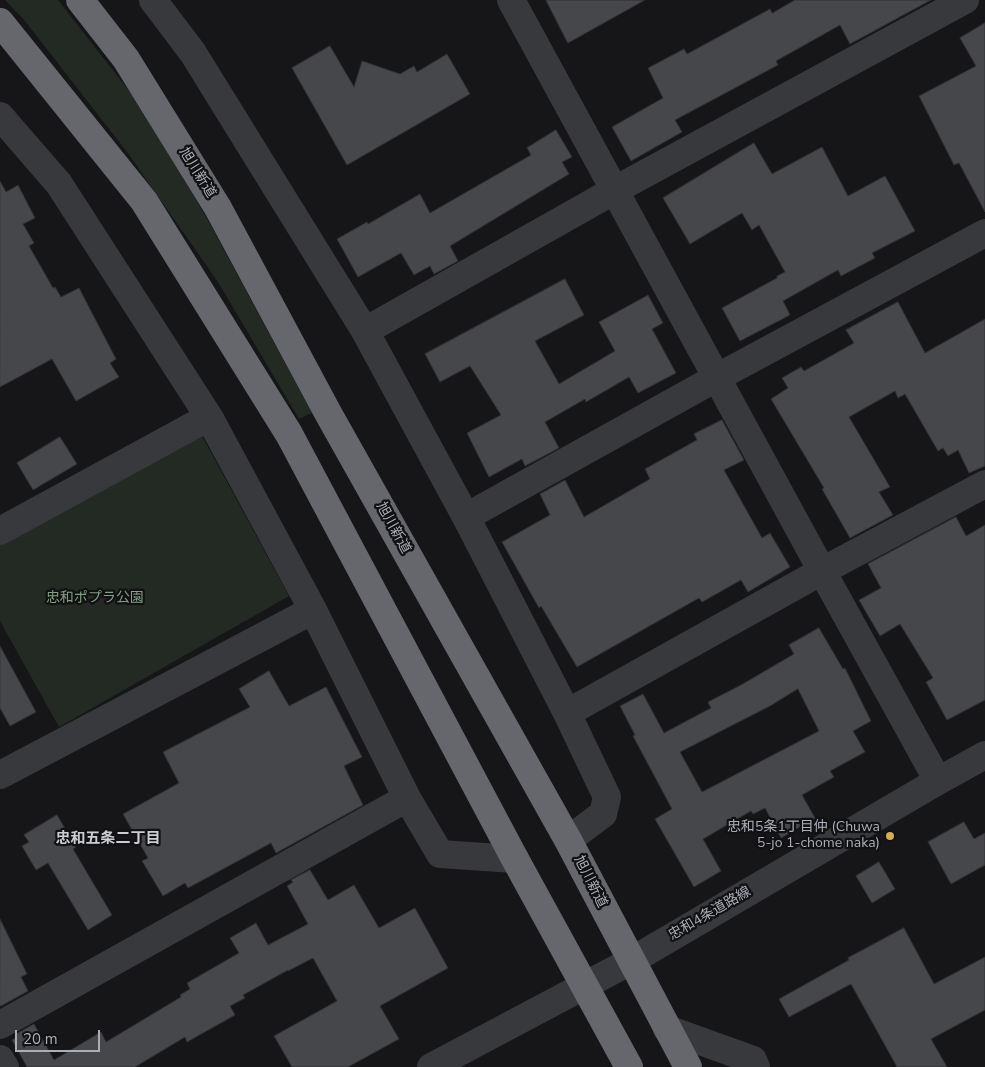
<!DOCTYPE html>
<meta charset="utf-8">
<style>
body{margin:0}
#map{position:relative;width:985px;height:1067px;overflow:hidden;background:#161618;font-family:"Nunito Sans",sans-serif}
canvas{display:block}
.scale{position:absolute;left:15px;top:1030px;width:85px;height:22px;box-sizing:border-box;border:2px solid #aaaeb6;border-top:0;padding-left:6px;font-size:15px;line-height:18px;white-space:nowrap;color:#aaaeb6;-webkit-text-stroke:4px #111113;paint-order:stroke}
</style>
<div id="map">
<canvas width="985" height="1067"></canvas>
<div class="scale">20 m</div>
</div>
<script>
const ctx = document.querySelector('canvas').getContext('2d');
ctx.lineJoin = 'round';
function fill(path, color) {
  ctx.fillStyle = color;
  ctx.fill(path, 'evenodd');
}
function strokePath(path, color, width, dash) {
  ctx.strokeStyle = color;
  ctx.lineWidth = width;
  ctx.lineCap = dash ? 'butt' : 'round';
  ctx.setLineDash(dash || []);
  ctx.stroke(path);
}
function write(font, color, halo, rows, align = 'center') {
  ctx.font = font + ' "Nunito Sans","Noto Sans JP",sans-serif';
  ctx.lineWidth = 4.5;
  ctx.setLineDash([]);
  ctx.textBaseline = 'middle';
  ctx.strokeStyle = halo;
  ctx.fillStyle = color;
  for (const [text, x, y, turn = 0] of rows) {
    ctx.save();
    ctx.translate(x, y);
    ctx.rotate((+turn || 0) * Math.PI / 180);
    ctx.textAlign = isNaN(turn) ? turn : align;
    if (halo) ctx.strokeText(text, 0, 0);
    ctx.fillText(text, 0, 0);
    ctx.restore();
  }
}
const green = new Path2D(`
 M5 0H58L137 101 205 215 312 413 299 419 218 282 127 152 25 21Z
 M202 436 289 596 59 727 0 621V545Z`);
const building = new Path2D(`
 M546 0H645L568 43Z
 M795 0H931L850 44 840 25 776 61 778 65 675 120 682 132 631 161 612 127 663 98 648 68 684 49 687 54 770 9 772 13Z
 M985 23V212L959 163 954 165 919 96 976 66 960 38Z
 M330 46 354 87 362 61 400 74 414 66 417 72 447 54 470 94 347 165 292 68Z
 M556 130 572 157 562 162 569 174 450 246 458 261 434 274 430 266 414 275 401 253 358 277 337 239 367 222 368 224 420 194 430 213 531 155 527 148Z
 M754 143 772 174 822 147 848 196 885 176 915 231 872 253 875 258 841 276 838 270 783 301 790 315 740 341 722 308 777 278V276L785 272 759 225 752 230 742 213 690 244 663 198Z
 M0 181 6 192 18 185 35 218 23 224 34 243 29 246 53 288 55 287 61 297 79 288 116 359 110 363 119 377 76 401 52 359 0 387Z
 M565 279 584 315 535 341 559 384 615 351 599 322 648 295 663 323 652 329 676 373 638 393 629 377 586 402 585 399 545 422 559 448 525 466 522 459 489 477 467 433 501 415 470 366 440 382 425 354Z
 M898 302 925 353 985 319V466L969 473 958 450 948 456 943 448 938 451 905 394 898 398 895 391 849 417 890 487 879 492 893 515 850 538 822 489 824 488 771 399 788 388 782 378 801 367 804 371 854 343 846 330Z
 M722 420 744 460 724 470 762 538 770 533 790 567 748 592 741 580 702 602 699 598 577 667 541 606 539 608 502 542 550 515 540 494 565 480 584 517 650 479 645 469 697 440 694 434Z
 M60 437 77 464 33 490 17 463Z
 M956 517 966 536 985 525V700L947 720 926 682 933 678 900 624 880 636 859 600 881 588 868 564Z
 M819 628 843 669 845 668 871 721 853 731 865 752 830 771 834 777 802 795 815 818 781 838 765 808 753 814 751 811 703 839 721 871 694 887 655 819 672 809 633 736 635 735 620 706 643 694 664 733 711 708 708 702 741 685 794 654 789 645ZM798 689 819 731 702 792 680 752 770 706Z
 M0 646 36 712 10 726 0 708Z
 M269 671 289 706 326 687 362 757 344 766 363 805 276 853 271 843 188 888 185 883 163 896 142 861 148 858 123 814 179 783 163 752 250 707 239 689Z
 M57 815 76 847 73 849 112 915 88 930 48 863 36 870 22 846 29 842 24 835Z
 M964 822 974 839 985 833V865L951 884 928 842Z
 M879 862 895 889 872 903 856 876Z
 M310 870 328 900 354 885 379 928 415 908 448 968 380 1006 399 1039 348 1067H292L274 1036 337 1001 313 958 288 971V970L243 995 245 998 230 1006 235 1015 187 1042 185 1037 135 1067H27L12 1040 17 1037 16 1034 34 1024 54 1060 101 1032 106 1042 181 997 180 995 190 989 187 983 239 953 230 938 256 923 268 945 308 924 287 886 293 882 291 880Z
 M0 919 27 974 21 977 28 991 1 1006H0Z
 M904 928 934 984 985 957V1010L931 1039 947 1067H897L851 984 789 1017 779 999 849 960 848 958Z`);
const minor = new Path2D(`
 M153 0 193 53 365 331 466 517 567 713 607 797 603 814 568 840
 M511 0 822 571 938 781
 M0 116 59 184 209 417 313 610 407 798 440 854 515 859
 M365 331 615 190 965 0
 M466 517 716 378 985 233
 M0 531 209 417
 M567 713 822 571 985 484
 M0 775 313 610
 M0 1025 407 798
 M667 1029 753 1060 756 1067
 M0 1059 5 1067
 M431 1067 631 961 938 781 985 755`);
const highway = new Path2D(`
 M80 0 126 59 218 208 328 413 568 840 688 1067
 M0 22 144 201 289 434 515 859 629 1067`);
const markers = [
 [890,836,5,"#dbac4c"]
];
const streetNames = [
 ["旭川新道",197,173,58],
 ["旭川新道",393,528,61],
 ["旭川新道",590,882,63],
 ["忠和4条道路線",710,914,-30]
];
const parkNames = [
 ["忠和ポプラ公園",95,599]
];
const poiNames = [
 ["忠和5条1丁目仲 (Chuwa",880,828],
 ["5-jo 1-chome naka)",880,844]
];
const neighbourhoodNames = [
 ["忠和五条二丁目",108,839]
];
fill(green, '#232a24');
fill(building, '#46474a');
strokePath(building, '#313134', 1);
strokePath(minor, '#38393c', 28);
strokePath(highway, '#65676d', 28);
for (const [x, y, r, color] of markers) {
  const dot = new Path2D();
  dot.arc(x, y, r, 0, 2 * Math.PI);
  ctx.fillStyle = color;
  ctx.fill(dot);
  strokePath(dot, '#111113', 2);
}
write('14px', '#aaaeb6', '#111113', streetNames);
write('14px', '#849f86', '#111113', parkNames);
write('14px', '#aaaeb6', '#111113', poiNames, 'right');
write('bold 15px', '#cbcdd3', '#111113', neighbourhoodNames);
</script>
